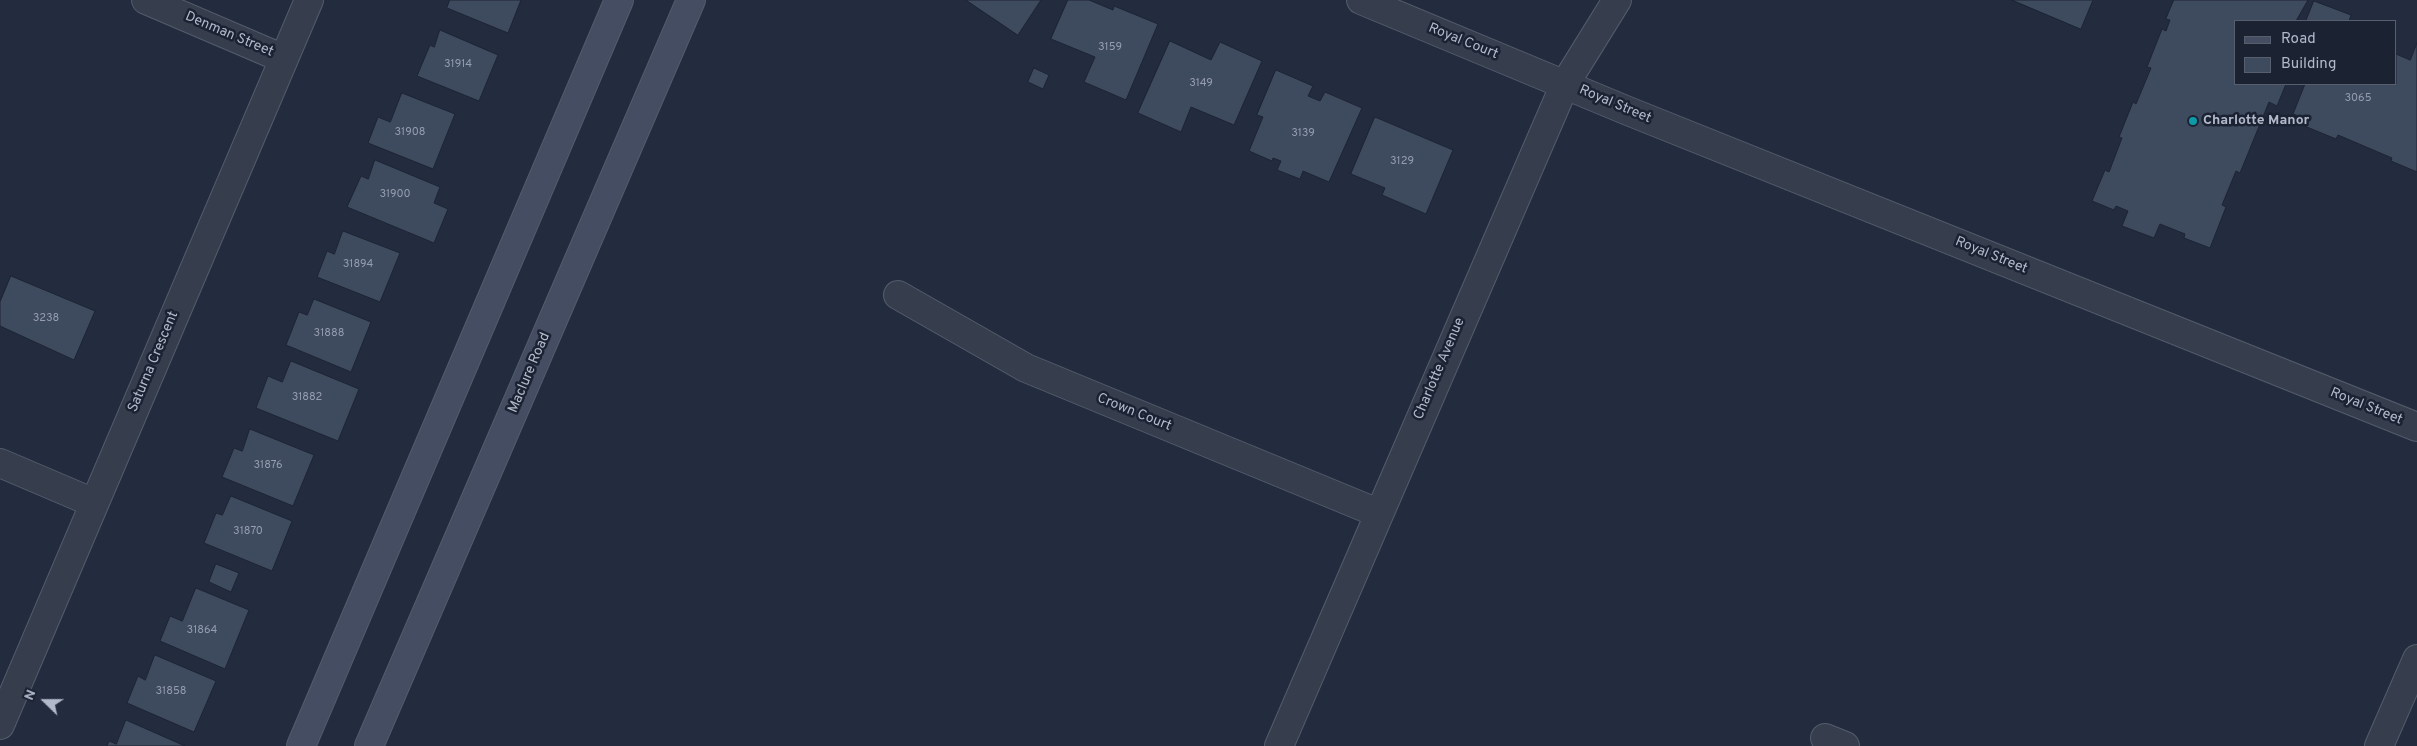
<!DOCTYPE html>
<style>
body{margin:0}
#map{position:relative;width:2417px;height:746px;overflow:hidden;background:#222c3e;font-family:Overpass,sans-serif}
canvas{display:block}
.legend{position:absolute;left:2234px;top:20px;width:162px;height:65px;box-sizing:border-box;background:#1b2333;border:1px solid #575f6f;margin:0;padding:6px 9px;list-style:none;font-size:15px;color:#b2b9ca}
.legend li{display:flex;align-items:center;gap:10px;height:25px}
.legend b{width:25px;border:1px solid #575f6f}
.north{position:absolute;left:20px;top:676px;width:50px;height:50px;-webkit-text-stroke:4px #1b2333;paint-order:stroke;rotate:292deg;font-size:14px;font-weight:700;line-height:20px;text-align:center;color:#b2b9ca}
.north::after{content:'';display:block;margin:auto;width:18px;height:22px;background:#b2b9ca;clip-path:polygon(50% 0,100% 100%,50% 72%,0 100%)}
</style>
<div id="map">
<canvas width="2417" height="746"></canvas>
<ul class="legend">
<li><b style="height:6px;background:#444d62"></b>Road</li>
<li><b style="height:14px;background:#3e4a5e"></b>Building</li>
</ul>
<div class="north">N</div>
</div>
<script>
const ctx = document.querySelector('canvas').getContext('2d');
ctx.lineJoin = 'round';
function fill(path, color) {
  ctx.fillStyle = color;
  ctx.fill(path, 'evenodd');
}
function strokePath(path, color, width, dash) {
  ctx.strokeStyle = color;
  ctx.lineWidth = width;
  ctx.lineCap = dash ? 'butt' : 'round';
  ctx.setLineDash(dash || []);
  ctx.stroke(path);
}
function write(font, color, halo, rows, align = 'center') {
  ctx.font = font + ' Overpass,sans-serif';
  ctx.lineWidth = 5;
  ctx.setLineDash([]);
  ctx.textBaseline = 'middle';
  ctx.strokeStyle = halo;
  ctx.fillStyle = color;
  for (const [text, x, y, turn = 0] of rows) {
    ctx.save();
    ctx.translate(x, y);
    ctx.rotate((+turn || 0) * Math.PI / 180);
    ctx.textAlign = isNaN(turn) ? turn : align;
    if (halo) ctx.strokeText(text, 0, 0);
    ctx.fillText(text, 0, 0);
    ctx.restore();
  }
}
const building = new Path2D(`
 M450 0H521L508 33 447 8Z
 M966 0H1041L1018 35Z
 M1068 0H1089L1113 10 1114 6 1158 24 1126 100 1084 82 1095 57 1051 39Z
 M2012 0H2093L2081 29Z
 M2174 0H2308L2296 21H2236V84H2286L2277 106 2269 102 2240 173 2236 171 2222 205 2226 207 2210 248 2184 238 2185 234 2160 224 2154 238 2122 226 2128 211 2116 206 2114 210 2092 201 2105 170 2109 172 2122 138 2119 137 2133 102 2136 104 2151 68 2147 67 2162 29 2166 31 2170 20 2166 19Z
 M2314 1 2351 15 2349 21H2306Z
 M440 30 498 55 479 101 417 76 430 45 434 47Z
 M1170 41 1211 60 1220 42 1262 61 1234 125 1191 107 1181 132 1138 113Z
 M2417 43V172L2391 161 2392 158 2338 135 2336 139 2302 125 2305 118 2293 114 2305 84H2396V54L2410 60Z
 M1034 68 1049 75 1043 89 1028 82Z
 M1276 70 1313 86 1308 96 1320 101 1325 92 1362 108 1329 182 1303 171 1300 179 1277 170 1281 161 1273 158 1272 161 1249 151 1263 117 1257 115Z
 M402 93 455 114 433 169 368 143 378 117 390 122Z
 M1375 117 1453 150 1426 214 1382 195 1385 188 1351 174Z
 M375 160 440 187 434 203 448 209 434 243 347 207 361 176 368 179Z
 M343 231 400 253 380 302 317 277 327 251 334 254Z
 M11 276 95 311 74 360 0 326V302Z
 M314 299 371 322 351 372 286 345 299 312 307 315Z
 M291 361 359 389 338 441 256 408 268 376 282 382Z
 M250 429 314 455 293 506 222 477 234 448 242 451Z
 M231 496 292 521 272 571 204 543 216 513 222 515Z
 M216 564 239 573 231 592 209 582Z
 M196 588 249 610 225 669 160 641 170 616 182 621Z
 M155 655 216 681 194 732 127 703 138 676 145 680Z
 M126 720 185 746H107L109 741 116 744Z`);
const street = new Path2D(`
 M146 0 284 59
 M1361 0 1628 111 2417 427
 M898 295 1026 368 1378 513
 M0 463 94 503
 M0 725 309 0
 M1825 738 1845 746
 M1279 746 1565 84 1617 0
 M2379 746 2417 659`);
const secondary = new Path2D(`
 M301 746 619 0
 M369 746 691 0`);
const markers = [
 [2193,121,5,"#0f9aa8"]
];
const numberNames = [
 ["3159",1110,48],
 ["31914",458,65],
 ["3149",1201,84],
 ["3065",2358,99],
 ["31908",410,133],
 ["3139",1303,134],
 ["3129",1402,162],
 ["31900",395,195],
 ["31894",358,265],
 ["3238",46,319],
 ["31888",329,334],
 ["31882",307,398],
 ["31876",268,466],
 ["31870",248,532],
 ["31864",202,631],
 ["31858",171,692]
];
const streetNames = [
 ["Denman Street",229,35,23],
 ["Royal Court",1463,42,22],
 ["Royal Street",1615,105,23],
 ["Royal Street",1991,256,22],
 ["Saturna Crescent",154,362,-67],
 ["Charlotte Avenue",1440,369,-67],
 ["Maclure Road",530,373,-67],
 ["Royal Street",2366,407,22],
 ["Crown Court",1134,413,22]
];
const poiNames = [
 ["Charlotte Manor",2203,121]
];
fill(building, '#3e4a5e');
strokePath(building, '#1d2535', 1);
strokePath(street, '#545c6c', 30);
strokePath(secondary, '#545c6c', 30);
strokePath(street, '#363e4e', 28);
strokePath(secondary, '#444d62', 28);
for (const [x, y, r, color] of markers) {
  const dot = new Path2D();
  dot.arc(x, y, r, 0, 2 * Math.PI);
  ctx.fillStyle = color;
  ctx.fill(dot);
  strokePath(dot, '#1b2333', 2);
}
write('11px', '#959daf', null, numberNames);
write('14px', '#b2b9ca', '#1b2333', streetNames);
write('bold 14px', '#b2b9ca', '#1b2333', poiNames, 'left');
</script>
